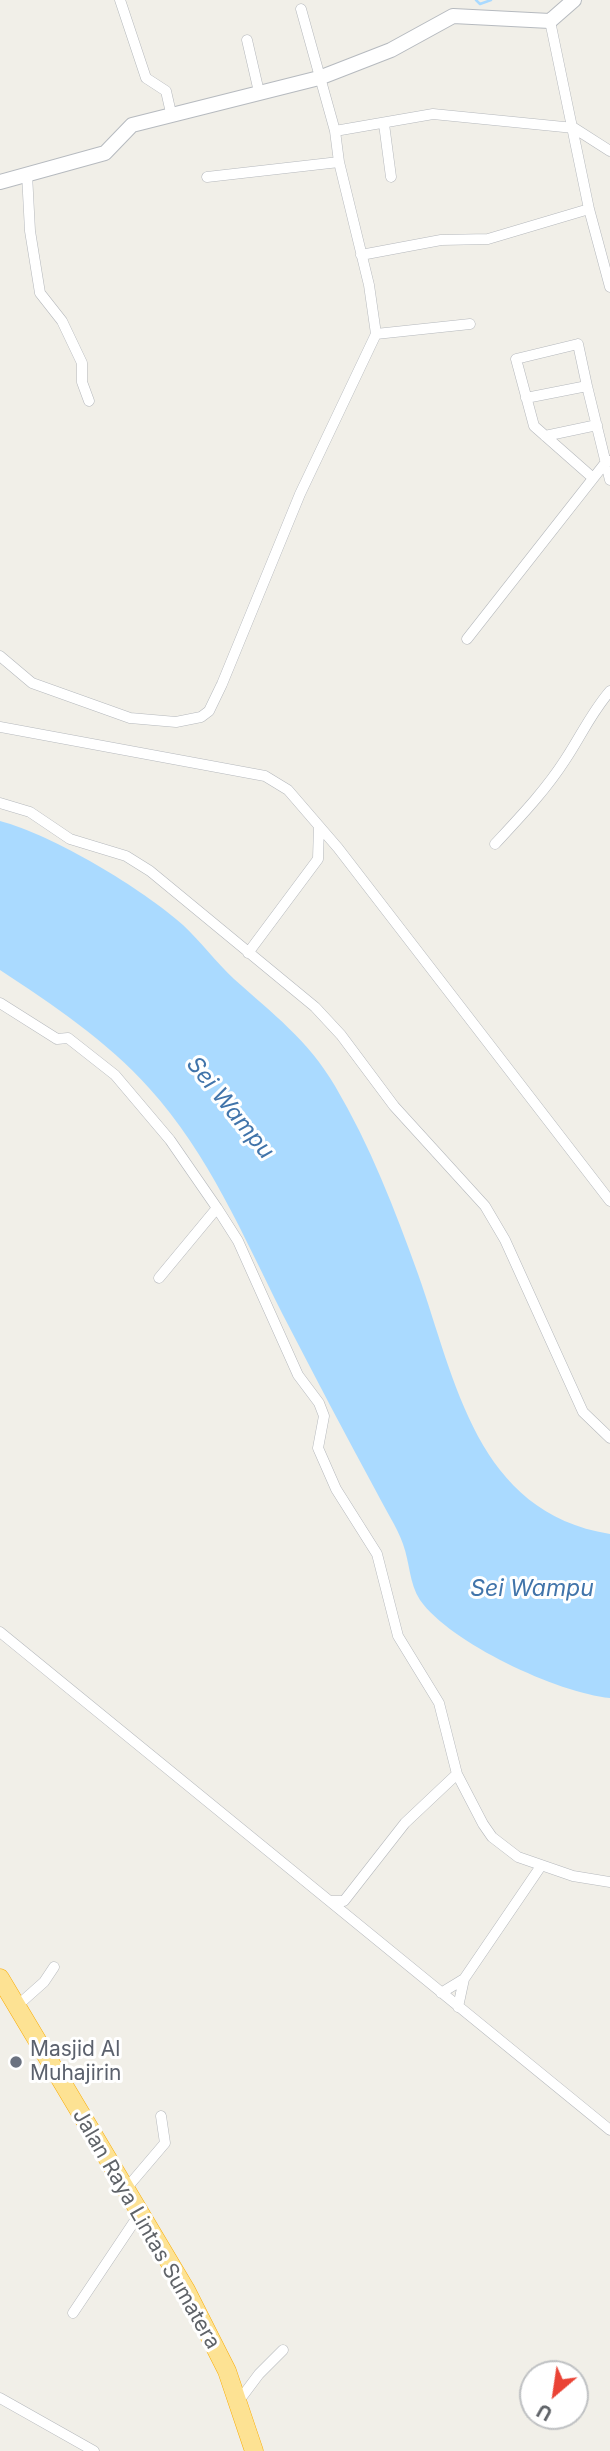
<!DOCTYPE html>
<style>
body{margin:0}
#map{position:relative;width:610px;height:2451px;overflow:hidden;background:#f1efe8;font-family:Inter,sans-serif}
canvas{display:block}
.north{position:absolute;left:519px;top:2360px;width:70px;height:70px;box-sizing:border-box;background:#fff;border:2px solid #bfc1c3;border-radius:50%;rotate:209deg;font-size:19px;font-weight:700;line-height:28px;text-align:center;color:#5f6368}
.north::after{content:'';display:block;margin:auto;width:24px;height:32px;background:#ea4335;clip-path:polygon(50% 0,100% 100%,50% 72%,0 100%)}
</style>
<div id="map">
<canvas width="610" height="2451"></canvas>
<div class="north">U</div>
</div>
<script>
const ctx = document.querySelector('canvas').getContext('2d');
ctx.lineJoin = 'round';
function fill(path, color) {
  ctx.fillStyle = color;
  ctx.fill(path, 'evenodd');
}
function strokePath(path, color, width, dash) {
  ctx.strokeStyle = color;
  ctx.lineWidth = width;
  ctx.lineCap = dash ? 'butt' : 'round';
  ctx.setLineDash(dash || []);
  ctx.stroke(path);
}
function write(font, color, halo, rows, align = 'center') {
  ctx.font = font + ' Inter,sans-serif';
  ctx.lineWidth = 6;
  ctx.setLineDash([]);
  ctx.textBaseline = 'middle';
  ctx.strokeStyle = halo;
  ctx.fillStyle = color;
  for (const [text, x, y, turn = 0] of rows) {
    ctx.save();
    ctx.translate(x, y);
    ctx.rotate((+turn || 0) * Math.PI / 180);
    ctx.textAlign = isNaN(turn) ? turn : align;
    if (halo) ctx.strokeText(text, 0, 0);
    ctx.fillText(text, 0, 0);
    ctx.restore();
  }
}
const water = new Path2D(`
 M0 821C53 835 143 889 183 925 201 942 216 962 234 979 272 1013 309 1041 335 1086 370 1145 395 1210 418 1274 456 1381 476 1512 610 1534V1698C558 1693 450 1643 420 1600 409 1583 410 1563 403 1544 397 1527 385 1509 377 1493 345 1434 314 1375 283 1315 243 1236 209 1154 149 1088 107 1041 52 1004 0 970Z`);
const stream = new Path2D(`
 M476 0 480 4 491 0`);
const street = new Path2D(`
 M120 0 146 78 166 91 171 113
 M550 21 589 209 610 287
 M247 40 259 92
 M384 124 391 177
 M335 131 433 114 574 128 610 151
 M27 174 30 231 40 293 62 321 82 363V382L89 401
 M207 177 339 162
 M361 255 441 240 488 239 589 209
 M376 334 470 324
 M587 386 610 480
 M526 398 587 386 578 344 516 359 534 426 593 478
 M545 436 597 425
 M467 639 606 462 610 461
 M0 656 32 683 130 718 176 722 201 717 209 711 222 684 300 494 376 334 369 285 339 162 335 131 301 9
 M0 727 265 776 288 790 338 848 610 1201
 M0 803 30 812 70 839 126 856 150 871 315 1007 341 1035 394 1106 485 1206 505 1240 583 1412 610 1438
 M495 844C520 817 545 791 565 760 581 736 591 713 610 691
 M248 953 318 859 319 826
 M0 1003 57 1039 68 1038 115 1075 170 1140 217 1208 159 1278
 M217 1208 238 1241 298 1375 319 1403 324 1416 318 1448 336 1489 377 1554 398 1636 439 1703 457 1774 483 1824 492 1837 518 1857 573 1876 610 1882
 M0 1632 610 2130
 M330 1901H344L405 1823 457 1774
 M441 1993 464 1979 541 1866
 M17 2006 44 1982 54 1967
 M458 2007 464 1979
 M125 2190 165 2143 161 2116
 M73 2313 140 2213
 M0 2398 94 2451
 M238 2402 259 2374 283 2350`);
const secondary = new Path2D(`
 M0 182 105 153 132 125 319 78 391 50 453 16 550 21 574 0`);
const highway = new Path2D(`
 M0 1978 186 2290 227 2371 254 2451`);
const markers = [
 [16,2062,7,"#6b7280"]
];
const worshipNames = [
 ["Masjid Al",30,2050],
 ["Muhajirin",30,2074]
];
const streetNames = [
 ["Jalan Raya Lintas Sumatera",146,2229,60]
];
const waterNames = [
 ["Sei Wampu",230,1108,51],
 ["Sei Wampu",532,1589]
];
fill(water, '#aadaff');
strokePath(stream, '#aadaff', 2.5);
strokePath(street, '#b5b8bc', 11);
strokePath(secondary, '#b6babf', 16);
strokePath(highway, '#f9ab00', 19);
strokePath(street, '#fff', 10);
strokePath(secondary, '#fff', 14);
strokePath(highway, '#fde293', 18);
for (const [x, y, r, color] of markers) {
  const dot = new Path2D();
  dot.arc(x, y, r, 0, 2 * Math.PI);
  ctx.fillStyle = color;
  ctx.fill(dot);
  strokePath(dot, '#fff', 2.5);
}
write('21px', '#5b616d', '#fff', worshipNames, 'left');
write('21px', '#5f6368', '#fff', streetNames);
write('italic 23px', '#4174aa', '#fff', waterNames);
</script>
